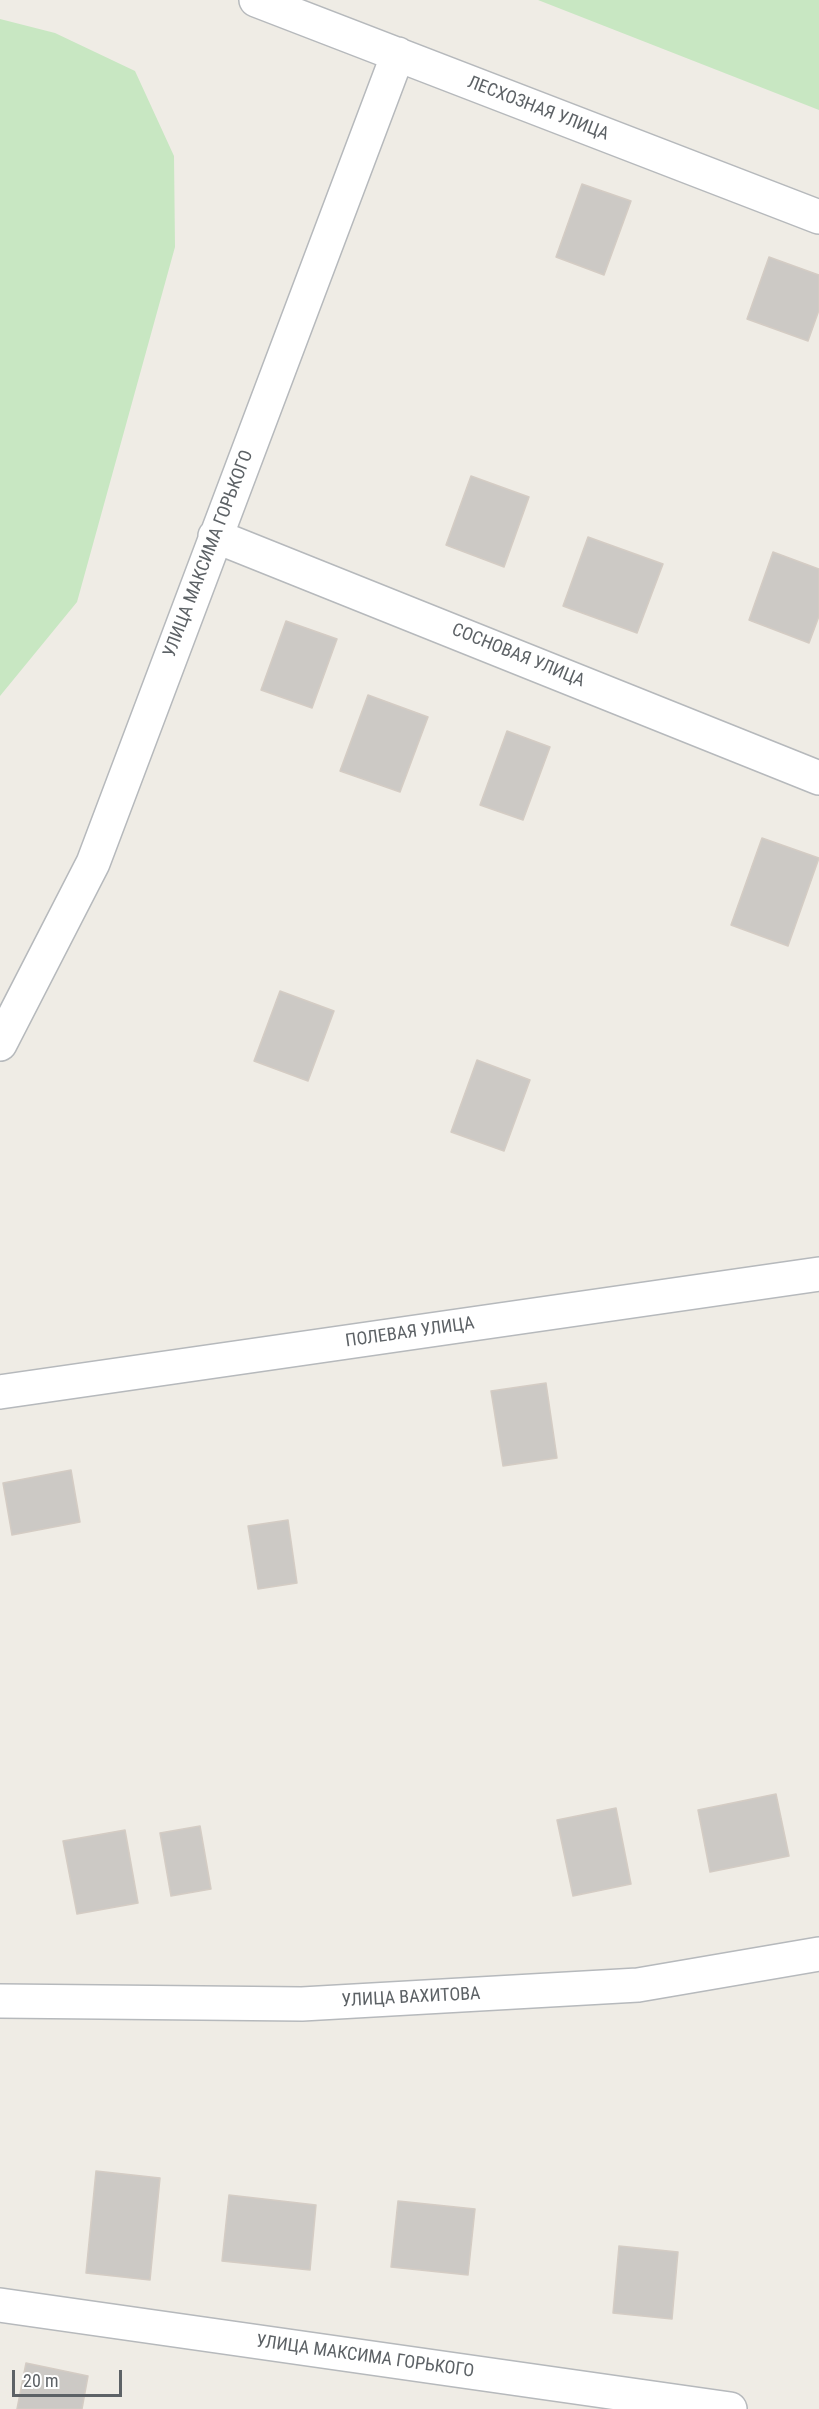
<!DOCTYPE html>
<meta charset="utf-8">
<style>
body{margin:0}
#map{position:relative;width:819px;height:2409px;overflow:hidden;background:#efece5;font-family:"Roboto Condensed",sans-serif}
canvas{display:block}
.scale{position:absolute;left:12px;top:2370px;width:110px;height:27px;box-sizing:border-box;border:3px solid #5d6266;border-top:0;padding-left:8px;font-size:18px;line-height:21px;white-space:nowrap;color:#5d6266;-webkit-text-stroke:4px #fff;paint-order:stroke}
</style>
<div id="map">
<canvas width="819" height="2409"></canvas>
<div class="scale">20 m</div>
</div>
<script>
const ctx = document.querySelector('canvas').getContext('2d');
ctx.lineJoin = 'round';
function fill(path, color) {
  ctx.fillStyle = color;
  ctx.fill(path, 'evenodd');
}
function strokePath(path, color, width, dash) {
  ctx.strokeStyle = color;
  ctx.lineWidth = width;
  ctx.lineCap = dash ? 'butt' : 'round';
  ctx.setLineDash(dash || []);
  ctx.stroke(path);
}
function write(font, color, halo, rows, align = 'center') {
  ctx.font = font + ' "Roboto Condensed",sans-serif';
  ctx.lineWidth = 6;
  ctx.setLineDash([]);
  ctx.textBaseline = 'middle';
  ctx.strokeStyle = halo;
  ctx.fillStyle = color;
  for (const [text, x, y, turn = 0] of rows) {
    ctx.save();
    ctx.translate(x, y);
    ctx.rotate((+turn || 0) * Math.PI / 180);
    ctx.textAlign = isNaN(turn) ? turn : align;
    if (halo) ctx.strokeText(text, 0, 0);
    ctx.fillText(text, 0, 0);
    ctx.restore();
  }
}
const green = new Path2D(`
 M538 0H819V110Z
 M0 19 55 33 135 71 174 156 175 247 77 602 0 696Z`);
const building = new Path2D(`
 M582 184 631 201 604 275 556 257Z
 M769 257 819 275V310L808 341 747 319Z
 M471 476 529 497 504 567 446 545Z
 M588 537 663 564 637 633 563 606Z
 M773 552 819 569V616L809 643 749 620Z
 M286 621 337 639 312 708 261 690Z
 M368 695 428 717 400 792 340 771Z
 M507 731 550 747 523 820 480 805Z
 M762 838 819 858 788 946 731 925Z
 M280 991 334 1011 308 1081 254 1061Z
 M477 1060 530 1080 504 1151 451 1132Z
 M546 1383 557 1458 503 1466 491 1391Z
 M71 1470 80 1522 12 1535 3 1483Z
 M288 1520 297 1583 258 1589 248 1526Z
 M776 1794 789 1856 710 1872 698 1810Z
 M616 1808 631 1884 573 1896 557 1820Z
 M200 1826 211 1889 171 1896 160 1833Z
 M125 1830 138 1903 77 1914 63 1841Z
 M96 2171 160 2178 150 2280 86 2273Z
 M229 2195 316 2205 310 2270 222 2261Z
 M398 2201 475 2209 468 2275 391 2267Z
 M619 2246 678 2252 672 2319 613 2313Z
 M26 2363 88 2376 82 2409H17Z`);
const minor = new Path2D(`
 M256 0 819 217
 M215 536 819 778
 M0 1044 93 863 398 54
 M0 1392 819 1274
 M0 2001 302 2004 638 1985 819 1954
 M0 2305 730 2409`);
const streetNames = [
 ["ЛЕСХОЗНАЯ УЛИЦА",538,109,21],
 ["УЛИЦА МАКСИМА ГОРЬКОГО",209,554,-69],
 ["СОСНОВАЯ УЛИЦА",518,656,22],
 ["ПОЛЕВАЯ УЛИЦА",410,1333,-8],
 ["УЛИЦА ВАХИТОВА",411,1998,-3],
 ["УЛИЦА МАКСИМА ГОРЬКОГО",365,2357,8]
];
fill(green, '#c8e7c2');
fill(building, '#ccc9c5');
strokePath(building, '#d4ccc4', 1.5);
strokePath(minor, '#b6b9bc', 36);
strokePath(minor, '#fff', 33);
write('18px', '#5d6266', '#fff', streetNames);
</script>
